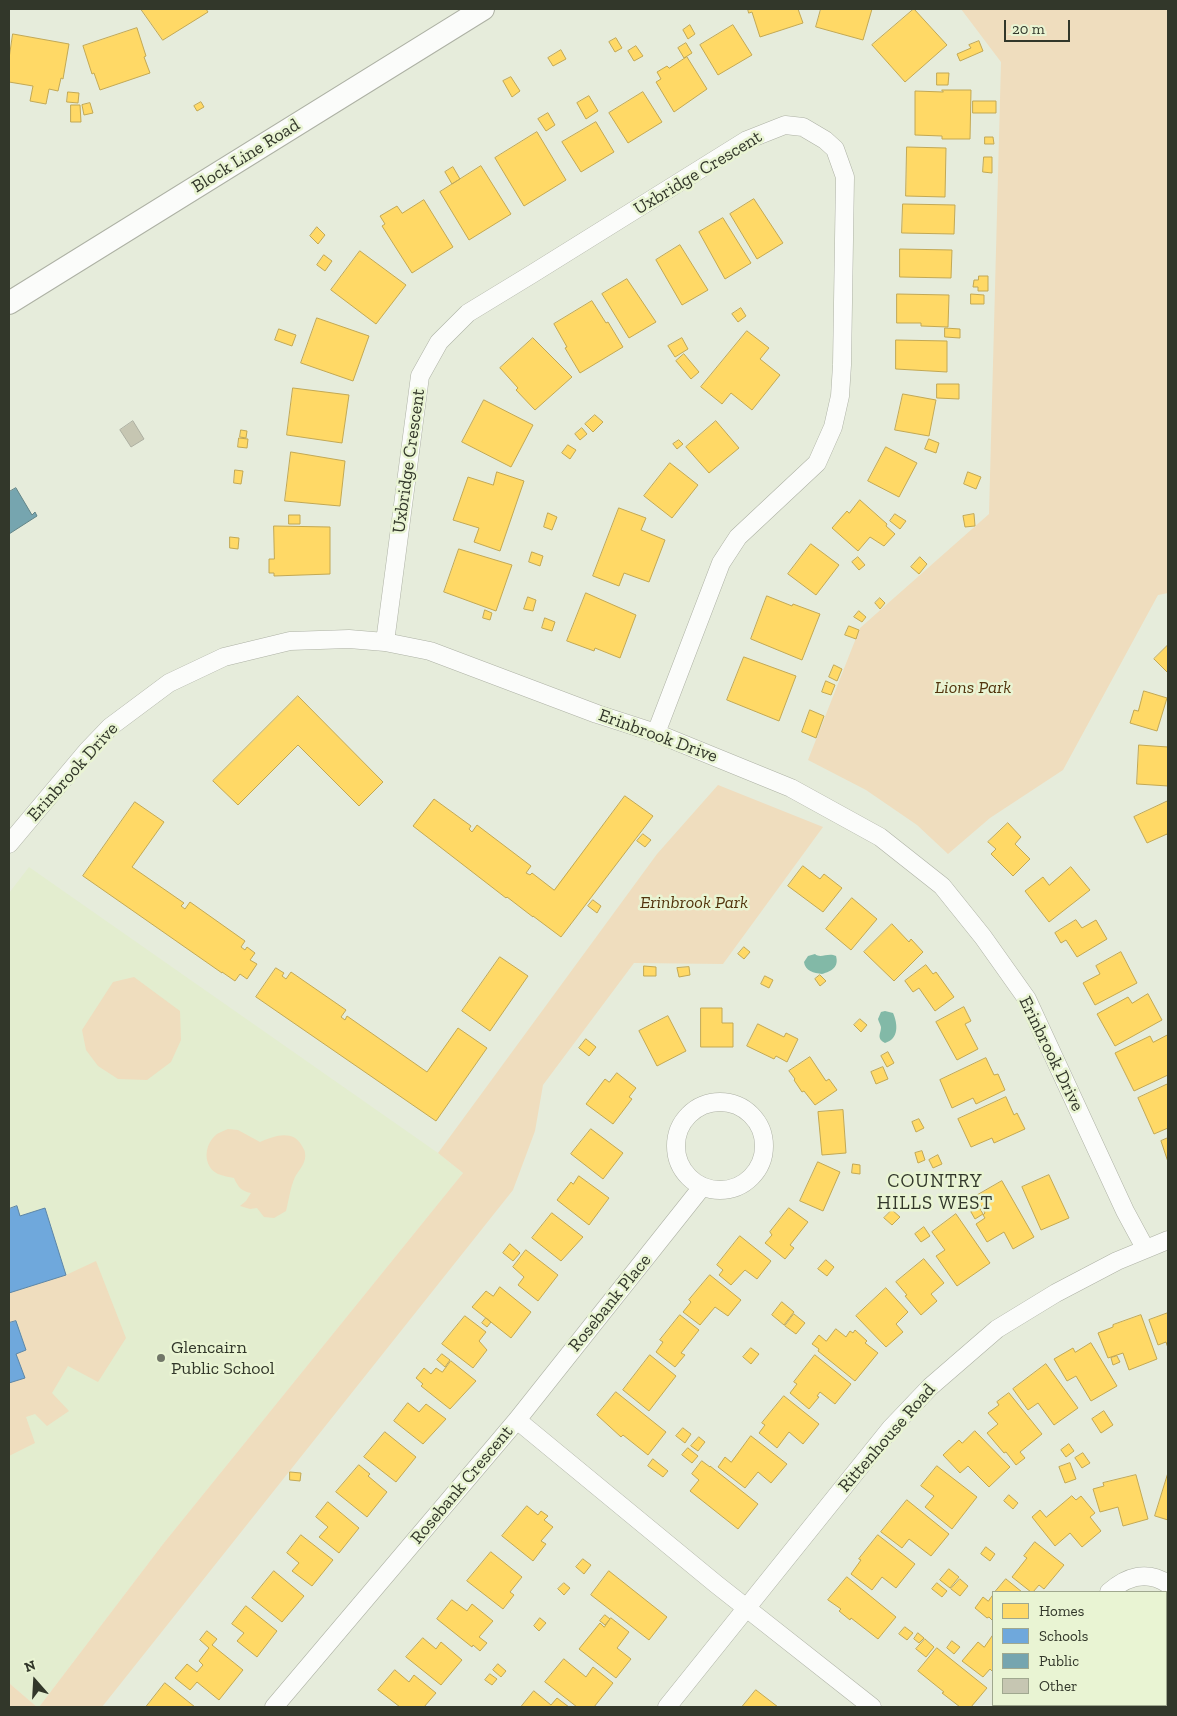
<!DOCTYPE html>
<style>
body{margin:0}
#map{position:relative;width:1177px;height:1716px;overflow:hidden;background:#e6ecdb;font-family:"Zilla Slab",serif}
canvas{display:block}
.frame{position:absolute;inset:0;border:10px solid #32372a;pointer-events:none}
.legend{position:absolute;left:992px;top:1591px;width:175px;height:115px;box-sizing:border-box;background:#e9f4d3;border:1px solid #a0a88f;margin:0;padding:6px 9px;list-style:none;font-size:15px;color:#32372a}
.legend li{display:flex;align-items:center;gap:10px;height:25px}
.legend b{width:25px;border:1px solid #a0a88f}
.north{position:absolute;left:10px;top:1656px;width:50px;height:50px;-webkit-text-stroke:4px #e9f4d3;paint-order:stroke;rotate:341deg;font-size:14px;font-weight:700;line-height:20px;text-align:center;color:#32372a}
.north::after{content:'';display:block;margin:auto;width:18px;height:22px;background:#32372a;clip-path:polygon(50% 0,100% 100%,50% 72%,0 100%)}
.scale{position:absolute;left:1004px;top:20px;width:66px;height:22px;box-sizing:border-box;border:2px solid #32372a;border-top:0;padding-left:6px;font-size:15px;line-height:18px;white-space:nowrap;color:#32372a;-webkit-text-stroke:4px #e9f4d3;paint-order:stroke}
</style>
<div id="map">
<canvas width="1177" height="1716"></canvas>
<div class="frame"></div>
<ul class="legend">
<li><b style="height:14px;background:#ffd966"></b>Homes</li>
<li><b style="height:14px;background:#6fa8dc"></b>Schools</li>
<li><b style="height:14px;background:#76a5af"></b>Public</li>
<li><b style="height:14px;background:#c6c6b2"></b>Other</li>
</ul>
<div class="north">N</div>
<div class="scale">20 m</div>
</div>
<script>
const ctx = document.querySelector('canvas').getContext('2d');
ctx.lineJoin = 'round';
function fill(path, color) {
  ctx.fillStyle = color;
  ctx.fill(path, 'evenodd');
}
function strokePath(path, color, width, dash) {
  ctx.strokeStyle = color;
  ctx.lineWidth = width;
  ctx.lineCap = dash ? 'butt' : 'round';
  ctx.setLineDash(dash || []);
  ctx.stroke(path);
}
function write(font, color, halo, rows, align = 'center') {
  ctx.font = font + ' "Zilla Slab",serif';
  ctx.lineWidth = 5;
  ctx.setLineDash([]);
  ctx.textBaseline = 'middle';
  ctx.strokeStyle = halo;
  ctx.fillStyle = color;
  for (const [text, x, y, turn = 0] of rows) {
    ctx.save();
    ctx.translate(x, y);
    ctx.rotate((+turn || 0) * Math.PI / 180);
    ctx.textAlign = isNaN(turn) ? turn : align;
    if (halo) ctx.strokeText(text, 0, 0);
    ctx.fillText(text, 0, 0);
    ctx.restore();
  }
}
const built = new Path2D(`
 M29 867 438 1153 463 1173 163 1544 39 1707H37L9 1683V893Z`);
const green = new Path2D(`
 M961 9H1168V593L1158 595 1063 770 990 818 948 854 917 825 866 790 808 760 860 628 989 514 1001 62Z
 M718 785 823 827 723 964 634 963 543 1085 535 1131 513 1190 102 1707H39L163 1544 463 1173 438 1153 657 854Z
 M134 977 180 1011 181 1040 171 1062 147 1080 118 1079 98 1066 86 1050 82 1030 113 982Z
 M228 1129 238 1130 260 1142C274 1136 293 1129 302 1146 303 1148 305 1150 305 1153 307 1162 299 1170 295 1177 290 1188 289 1200 286 1211L274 1218 264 1217 257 1208 250 1209 240 1206 246 1201 251 1193C241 1191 238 1187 234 1178 229 1177 223 1176 218 1174 202 1166 204 1144 217 1134 220 1132 224 1131 228 1129Z
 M96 1261 126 1338 98 1382 68 1366 52 1393 69 1411 47 1426 35 1414 26 1417 35 1443 9 1456V1383L24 1378 16 1354 26 1350 17 1321 9 1323V1293L66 1275Z
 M9 1683 37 1707H9Z`);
const water = new Path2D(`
 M815 954C821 959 828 952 836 956 839 967 832 971 822 974 814 973 805 971 804 962L808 956Z
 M885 1011 893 1013C898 1024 899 1039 885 1043 876 1038 881 1034 881 1027 881 1026 878 1020 878 1019L881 1012Z`);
const homes = new Path2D(`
 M141 9H206L208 12 163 40Z
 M748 9H798L803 23 760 37 752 12 749 13Z
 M821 9H872L863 40 816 27Z
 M914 9 947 45 905 82 872 45Z
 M690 25 695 34 688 39 683 30Z
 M733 25 752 55 718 75 700 45Z
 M137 28 146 56 144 57 150 73 100 90 94 73 92 74 83 46Z
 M13 34 69 44 63 79 61 78 58 91 49 89 46 104 30 101 33 86 9 82V59Z
 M616 38 622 48 615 52 609 42Z
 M979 41 983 51 960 61 957 54 971 48 969 45Z
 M686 43 692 53 684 58 678 48Z
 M636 46 643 56 634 61 628 51Z
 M561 50 566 59 553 66 548 58Z
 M687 57 707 89 674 112 656 82 661 79 657 72 667 66 669 68Z
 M937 73H949L948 85H937Z
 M511 77 520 91 512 97 503 81Z
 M942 90H971L970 139H942V136L915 135V91L943 92Z
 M68 92 79 93 78 103 67 102Z
 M643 92 662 122 628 143 609 113Z
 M589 96 598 111 586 119 577 103Z
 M973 101H996V113H973Z
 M201 102 204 107 197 111 194 106Z
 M90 103 93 113 84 115 82 105Z
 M71 105H80L81 122H71Z
 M548 113 555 125 546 131 538 119Z
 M596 122 614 152 581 172 562 142Z
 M537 132 566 180 524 206 495 158Z
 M985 137H993L994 144H985Z
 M907 147 946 148 945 197 906 196Z
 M984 157H992V173L983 172Z
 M481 166 511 214 469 240 440 192Z
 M453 167 460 179 452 184 445 172Z
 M754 199 783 243 757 259 730 214Z
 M424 200 453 247 412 273 382 226 385 224 380 216 397 206 402 213Z
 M903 204 955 205 954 234 902 233Z
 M723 218 751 263 725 279 699 232Z
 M317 227 325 235 318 244 310 236Z
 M680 245 708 290 682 305 656 260Z
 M900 249 952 250 951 278 900 277Z
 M360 251 406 285 376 324 331 290Z
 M324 255 332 261 325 271 317 265Z
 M979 276H988V291H978V287H973L974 280H978Z
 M627 279 656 322 629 338 602 294Z
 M897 294 949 295 948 327 921 326V323H897Z
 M971 294 984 295V304H971Z
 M592 301 606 323 608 322 623 347 580 373 565 348 567 347 554 324Z
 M741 308 746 316 738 322 732 314Z
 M317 318 369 336 353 381 301 363Z
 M945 328 960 329V338L945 337Z
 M279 329 296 335 292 346 275 340Z
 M747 331 769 348 760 359 780 375 752 410 731 393 722 404 701 387Z
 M533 338 572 377 535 410 516 390 518 388 500 368Z
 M682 338 688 349 675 357 668 346Z
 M896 340 947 341V372L896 369Z
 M684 354 699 372 691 379 676 361Z
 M937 384H959V399L937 398Z
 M293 388 349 395 342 443 287 435Z
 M903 394 936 400 929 436 895 430Z
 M484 400 533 425 511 467 462 442Z
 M595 415 603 422 593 432 585 424Z
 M716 421 739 448 709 473 686 447Z
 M582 428 587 434 580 440 575 434Z
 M241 430 247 431 246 438 240 437Z
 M239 438 248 439 247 448 238 447Z
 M929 439 939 443 936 453 925 449Z
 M679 440 683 444 677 449 673 444Z
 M568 445 576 450 570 459 562 453Z
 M886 447 917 463 899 497 868 481Z
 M291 452 345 461 340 506 285 501Z
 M670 463 698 485 672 518 644 496Z
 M235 470 243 471 241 484 234 483Z
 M497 472 524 481 500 551 474 542 479 528 453 520 468 477 493 485Z
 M968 472 981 477 976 489 964 484Z
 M860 500 887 524 886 526 895 534 884 546 870 537 858 551 832 528 847 511 849 513Z
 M619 508 646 518 641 530 665 540 649 582 624 573 619 586 593 576Z
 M548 513 557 517 552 530 544 527Z
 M895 514 906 521 900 529 890 521Z
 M974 514 975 526 965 527 963 516Z
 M289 515H300V524H289Z
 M274 526 330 527V574L274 576V573H269V559H274Z
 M230 537 239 538 238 549 230 548Z
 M811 544 839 565 816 595 788 574Z
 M459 549 512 565 496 611 444 592Z
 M532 552 543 556 540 566 529 562Z
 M858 557 865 565 859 570 852 562Z
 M920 557 927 564 919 574 911 567Z
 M586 593 636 615 620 658 595 648 594 651 567 641Z
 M767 596 792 606 793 604 820 614 802 660 751 639Z
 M528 597 536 600 533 611 524 609Z
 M880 598 885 603 880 609 875 603Z
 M485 610 492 613 490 620 483 618Z
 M859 611 866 617 862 622 854 617Z
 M545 618 555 622 552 631 542 628Z
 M849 626 859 630 856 639 845 635Z
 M1168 645V673L1154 659Z
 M744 657 796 676 779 721 727 700Z
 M834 665 842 669 837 681 829 677Z
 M826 681 835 685 831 695 822 692Z
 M1144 691 1167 698 1157 731 1130 723 1134 710 1138 711Z
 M298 696 383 782 359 806 298 745 238 805 213 781Z
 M810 710 824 716 816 738 802 732Z
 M1139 745 1168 747V786L1137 784Z
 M625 796 653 816 561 937 533 916V917L507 897 506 898 413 826 434 799 471 826 469 829 472 832 477 825 531 866 526 873 530 875 532 873 554 890Z
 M1168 801V837L1167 834 1147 843 1134 817Z
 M135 802 164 822 132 867 184 903 181 906 185 909 190 902 245 941 241 947 245 950 247 947 255 953 250 960 257 964 247 979 240 974 235 981 222 972V973L83 876Z
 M1008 823 1021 837 1015 844 1030 859 1013 876 991 854 996 849 988 842Z
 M643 834 651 840 645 847 637 841Z
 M803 866 820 879 824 874 842 888 823 912 788 886Z
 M1071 867 1090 890 1049 922 1025 891 1043 877 1049 885Z
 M852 898 877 919 851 950 826 929Z
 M593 900 601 906 597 913 588 906Z
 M1076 920 1082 928 1096 920 1107 939 1077 957 1066 940 1061 943 1055 933Z
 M892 924 909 942 911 939 923 952 894 981 864 952Z
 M744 947 750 952 744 959 738 954Z
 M1121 952 1137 983 1095 1005 1083 983 1100 974 1096 966Z
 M500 957 528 976 490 1031 462 1011Z
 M926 965 933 974 936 972 954 997 935 1011 919 988 913 992 905 981Z
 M644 966 656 967V976H644Z
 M689 967 690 975 679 977 677 968Z
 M276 968 284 973 282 976 286 979 291 972 346 1010 341 1017 345 1020 347 1016 427 1072 458 1028 487 1048 436 1121 256 997Z
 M820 975 826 981 820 986 815 979Z
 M765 976 773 980 769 988 761 984Z
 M1148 994 1162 1020 1115 1046 1097 1014 1128 997 1132 1003Z
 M964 1007 971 1021 965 1024 978 1049 957 1060 936 1022Z
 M701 1008H722V1023H733V1047H701Z
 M668 1016 686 1051 657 1066 639 1031Z
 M860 1019 867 1025 861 1032 854 1025Z
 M758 1024 784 1037 786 1033 798 1039 787 1062 776 1056 774 1059 747 1046Z
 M1168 1035V1075L1134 1091 1115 1053 1150 1036 1153 1042Z
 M586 1039 596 1047 589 1056 579 1048Z
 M888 1052 894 1063 887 1067 881 1056Z
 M810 1057 826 1081 829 1079 837 1090 815 1105 804 1091 802 1092 794 1080 795 1079 789 1071Z
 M986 1058 994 1075 998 1074 1005 1090 976 1104 973 1098 952 1108 940 1080Z
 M883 1067 888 1079 876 1084 871 1072Z
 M617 1073 636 1088 629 1097 632 1099 613 1124 586 1104 605 1079 609 1082Z
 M1168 1084V1128L1154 1134 1138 1098Z
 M1006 1097 1014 1115 1017 1113 1025 1129 994 1143 992 1138 971 1147 958 1119Z
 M843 1110 846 1153 822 1155 818 1112Z
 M919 1119 924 1128 916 1132 912 1122Z
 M591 1129 623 1153 603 1179 571 1154Z
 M1168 1138V1162L1161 1141Z
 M922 1151 925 1160 918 1163 915 1153Z
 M938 1155 942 1164 933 1168 929 1160Z
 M818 1162 840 1172 823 1211 800 1201Z
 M853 1164 860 1165V1174L852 1173Z
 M1049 1175 1069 1218 1041 1230 1022 1187Z
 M579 1176 609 1198 589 1225 557 1200 571 1182 573 1184Z
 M1002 1181 1034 1237 1013 1249 1004 1232 987 1242 976 1224 985 1218 983 1215 985 1213 976 1196Z
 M979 1207 983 1214 975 1219 971 1212Z
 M789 1208 808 1222 790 1245 794 1248 785 1259 765 1243 772 1235 770 1232Z
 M892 1210 900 1217 892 1225 884 1218Z
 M552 1213 583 1237 561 1261 532 1238Z
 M956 1214 990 1263 957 1286 936 1256 945 1250 932 1232Z
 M924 1227 930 1236 921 1242 915 1234Z
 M740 1236 771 1261 757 1279 745 1270 731 1285 719 1275 723 1270 717 1265Z
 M510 1244 520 1253 513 1261 503 1253Z
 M526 1250 558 1275 538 1301 518 1285 524 1277 513 1267Z
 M924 1259 944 1283 931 1294 937 1301 921 1315 905 1296 907 1295 896 1282Z
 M826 1260 834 1267 827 1276 818 1269Z
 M710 1275 741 1300 728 1316 715 1307 700 1325 683 1312 691 1302 689 1300Z
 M500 1287 531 1312 511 1338 472 1307 486 1291 493 1296Z
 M886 1288 908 1312 896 1324 903 1332 886 1347 856 1316Z
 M782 1302 794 1312 784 1325 772 1315Z
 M1168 1313V1348L1166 1342 1158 1345 1149 1320Z
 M794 1314 805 1323 796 1334 785 1326Z
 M680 1315 699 1330 681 1353 685 1355 675 1367 656 1352 663 1342 660 1340Z
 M1141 1315 1157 1359 1129 1370 1123 1353 1108 1358 1098 1333 1113 1327V1325Z
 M465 1316 486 1332 479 1341 487 1350 473 1368 442 1344Z
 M486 1318 491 1322 487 1327 482 1323Z
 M836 1329 846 1337 850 1331 853 1333 855 1330 867 1341 865 1343 878 1353 855 1381 818 1351 819 1349 812 1344 819 1335 826 1341Z
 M1091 1343 1117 1386 1091 1401 1076 1376 1067 1381 1054 1359 1073 1348 1075 1352Z
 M751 1348 759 1354 751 1364 743 1357Z
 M442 1354 450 1360 445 1367 437 1360Z
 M650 1355 676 1376 649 1411 623 1390Z
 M815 1355 851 1384 835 1404 820 1392 817 1396 819 1397 809 1409 790 1393 797 1384 794 1382Z
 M1117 1356 1120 1362 1113 1365 1111 1358Z
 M451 1361 476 1381 450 1409 421 1386 423 1384 416 1378 424 1368 431 1374 436 1368 442 1372Z
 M1046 1364 1078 1408 1054 1425 1038 1403 1028 1410 1013 1389Z
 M616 1392 666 1432 648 1455 623 1435 621 1437 597 1415Z
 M1009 1393 1042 1434 1020 1452 1025 1458 1016 1465 1006 1452 1004 1453 987 1433 998 1424 988 1413 999 1405 997 1402Z
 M784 1396 819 1424 803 1444 789 1432 777 1448 759 1433 765 1425 762 1423Z
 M408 1403 419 1412 426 1404 446 1419 423 1444 394 1421Z
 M1104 1411 1113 1425 1101 1433 1092 1419Z
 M683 1428 691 1434 685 1443 676 1436Z
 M975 1431 1010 1467 989 1487 968 1466 960 1473 943 1455 959 1440 962 1443Z
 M385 1432 416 1457 396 1482 364 1457Z
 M751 1436 787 1464 771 1483 758 1472 745 1488 718 1467 725 1457 731 1462Z
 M699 1437 705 1442 698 1451 691 1446Z
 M1069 1444 1074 1451 1066 1457 1061 1450Z
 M688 1448 698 1456 692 1463 682 1455Z
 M1083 1453 1090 1463 1082 1468 1075 1458Z
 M653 1459 668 1471 663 1477 648 1466Z
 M702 1461 710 1467V1466L758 1504 738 1529 690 1491 699 1480 692 1474Z
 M1070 1463 1076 1479 1065 1483 1059 1467Z
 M359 1465 370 1474 368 1476 387 1492 367 1517 336 1492Z
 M937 1466 977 1497 952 1529 925 1507 934 1496 921 1486Z
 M290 1472 301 1473 300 1481 290 1480Z
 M1168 1473V1520L1155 1516Z
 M1136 1475 1148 1519 1123 1526 1118 1507 1100 1512 1093 1489 1104 1486 1103 1483Z
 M1009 1495 1018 1503 1013 1509 1004 1501Z
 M1072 1496 1076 1500 1081 1496 1095 1513 1090 1517 1101 1531 1082 1547 1070 1533 1055 1546 1032 1517 1040 1510 1046 1517Z
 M907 1500 949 1534 931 1556 909 1539 902 1548 881 1532Z
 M328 1502 359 1528 339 1553 319 1537 328 1527 316 1517Z
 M527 1506 538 1515 541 1511 548 1516 544 1520 553 1527 541 1541 546 1544 533 1561 502 1536Z
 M301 1535 333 1560 312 1586 292 1571 299 1563 287 1553Z
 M878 1535 915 1564 896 1588 882 1577 872 1590 851 1574 861 1560 859 1559Z
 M1035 1542 1064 1565 1044 1589 1039 1585 1033 1592H1031L1012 1577 1027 1558 1024 1556Z
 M986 1547 995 1554 990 1561 981 1554Z
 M491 1552 522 1577 510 1592 514 1595 503 1609 467 1581Z
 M583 1559 591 1565 584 1574 576 1567Z
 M949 1569 959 1577 950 1588 940 1580Z
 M274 1571 304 1596 282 1622 252 1598Z
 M609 1571 667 1617 649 1640 591 1595Z
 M847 1577 896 1617 878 1639 851 1618 850 1620 839 1611 841 1609 828 1600Z
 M960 1579 968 1586 960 1596 951 1589Z
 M1006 1579 1022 1592H995Z
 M564 1583 570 1588 564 1595 558 1589Z
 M937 1583 947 1591 942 1597 932 1589Z
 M993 1595V1621L989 1617 987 1618 975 1608 983 1597 988 1601Z
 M452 1600 467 1611 472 1604 493 1621 479 1637 487 1643 480 1651 473 1645 472 1647 437 1619Z
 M246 1606 277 1631 257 1657 237 1641 244 1633 232 1624Z
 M605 1615 610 1619 605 1625 600 1621Z
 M540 1618 546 1623 539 1631 534 1626Z
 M611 1618 629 1632 617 1648 631 1659 616 1678 579 1649 600 1623 604 1627Z
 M905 1627 913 1633 907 1640 899 1634Z
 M207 1631 217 1639 212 1645 243 1670 219 1700 197 1682 190 1690 175 1678 187 1664 197 1672 203 1665 199 1661 209 1648 200 1640Z
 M918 1633 924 1638 919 1643 914 1639Z
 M993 1635V1672L990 1669 983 1677 962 1661 978 1642 984 1647Z
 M423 1638 436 1649 441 1642 462 1660 441 1685 406 1657Z
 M925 1639 934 1647 926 1657 916 1649Z
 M952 1641 960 1647 954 1654 947 1648Z
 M937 1648 987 1688 971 1707H960L942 1693 944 1692 918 1671Z
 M564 1659 586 1677 593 1667 613 1683 594 1707H577L545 1682Z
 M498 1664 506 1671 501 1677 493 1670Z
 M395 1670 409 1682 414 1675 436 1693 424 1707H400L378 1690Z
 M490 1674 497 1679 492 1685 485 1680Z
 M165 1683 195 1707H146Z
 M756 1690 778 1707H742Z
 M534 1691 551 1705 557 1698 569 1707H521Z`);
const schools = new Path2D(`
 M17 1206 20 1216 45 1208 66 1275 9 1293V1209Z
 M16 1321 26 1350 16 1354 25 1378 9 1383V1323Z`);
const public = new Path2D(`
 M16 488 32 515 35 512 37 516 9 534V492Z`);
const building = new Path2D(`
 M133 421 144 439 131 447 120 430Z`);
const minor = new Path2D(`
 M385 642 420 376 439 342 468 313 532 274 747 140 785 125 803 127 825 140 835 149 845 177 842 365 840 396 833 427 817 463 738 537 721 563 656 733
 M9 844 87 751 110 727 169 683 224 657 290 641 349 639 385 642 430 651 597 714 656 733 791 788 880 837 942 886 983 937 1027 999 1125 1211 1145 1248
 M676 1146a44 44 0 1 1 88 0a44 44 0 1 1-88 0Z
 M517 1420 716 1584 872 1707
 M1109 1592C1127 1576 1147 1570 1168 1584
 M1166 1661 1168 1659
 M274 1707 517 1420 702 1187
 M667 1707 891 1428 930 1387 997 1329 1056 1293 1117 1261 1168 1240
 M1045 1707 1047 1705`);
const tertiary = new Path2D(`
 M9 303 483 9`);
const markers = [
 [161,1358,5,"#717668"]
];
const streetNames = [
 ["Block Line Road",246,156,-32],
 ["Uxbridge Crescent",698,173,-31],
 ["Uxbridge Crescent",409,461,-82],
 ["Erinbrook Drive",658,736,20],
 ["Erinbrook Drive",73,772,-48],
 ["Erinbrook Drive",1051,1054,64],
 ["Rosebank Place",610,1303,-51],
 ["Rittenhouse Road",887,1438,-49],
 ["Rosebank Crescent",462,1485,-50]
];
const parkNames = [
 ["Lions Park",973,688],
 ["Erinbrook Park",694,903]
];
const poiNames = [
 ["Glencairn",171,1348],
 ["Public School",171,1369]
];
const neighbourhoodNames = [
 ["COUNTRY",935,1182],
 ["HILLS WEST",935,1204]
];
fill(built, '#e3edcf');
fill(green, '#efddbe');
fill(water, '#82b9a7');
fill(homes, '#ffd966');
strokePath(homes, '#c2a854', 1);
fill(schools, '#6fa8dc');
strokePath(schools, '#5d86a7', 1);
fill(public, '#76a5af');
strokePath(public, '#628487', 1);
fill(building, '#c6c6b2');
strokePath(building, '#adafa1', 1);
strokePath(minor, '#adb1a4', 19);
strokePath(tertiary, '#adb1a4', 24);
strokePath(minor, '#fbfcfa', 18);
strokePath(tertiary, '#fbfcfa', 22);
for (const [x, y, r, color] of markers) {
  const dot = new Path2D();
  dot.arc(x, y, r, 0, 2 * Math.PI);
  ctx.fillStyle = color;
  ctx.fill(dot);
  strokePath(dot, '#e9f4d3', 2);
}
write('18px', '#32372a', '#e9f4d3', streetNames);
write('italic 18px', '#52340d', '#e9f4d3', parkNames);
write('18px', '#32372a', '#e9f4d3', poiNames, 'left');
ctx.letterSpacing = '1px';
write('19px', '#32372a', '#e9f4d3', neighbourhoodNames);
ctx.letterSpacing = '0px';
</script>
